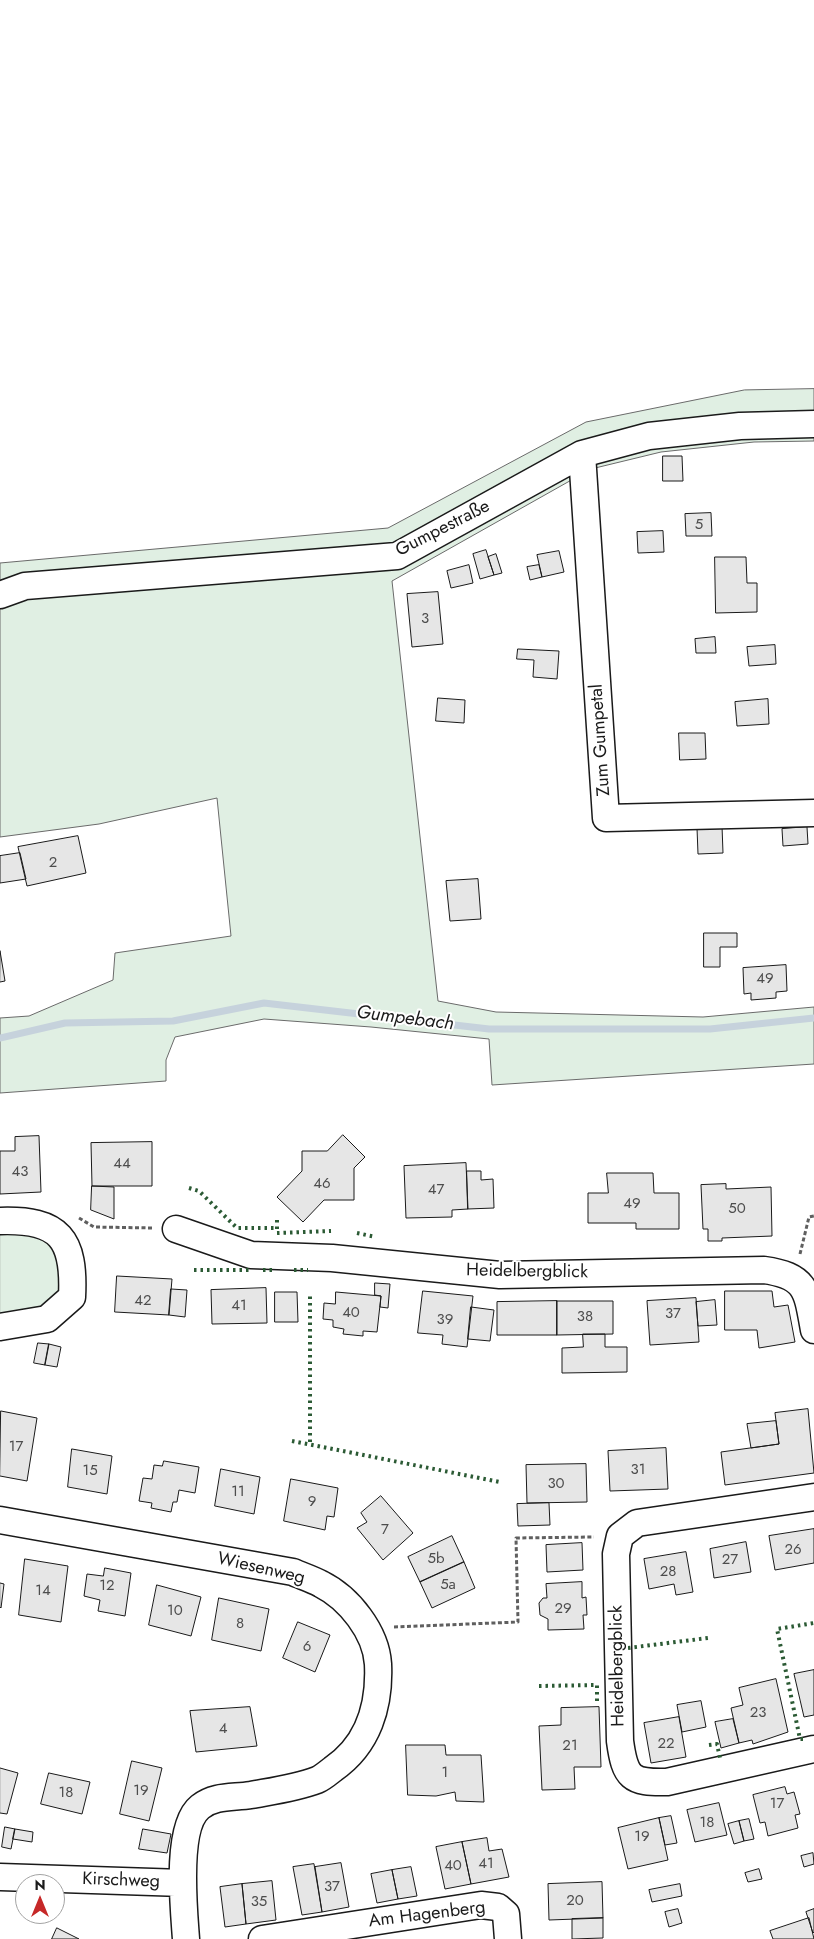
<!DOCTYPE html>
<meta charset="utf-8">
<style>
body{margin:0}
#map{position:relative;width:814px;height:1939px;overflow:hidden;background:#fff;font-family:Jost,sans-serif}
canvas{display:block}
.north{position:absolute;left:15px;top:1874px;width:50px;height:50px;box-sizing:border-box;background:#fff;border:1px solid #a3a3a3;border-radius:50%;rotate:0deg;font-size:14px;font-weight:700;line-height:20px;text-align:center;color:#1a1a1a}
.north::after{content:'';display:block;margin:auto;width:18px;height:22px;background:#c62828;clip-path:polygon(50% 0,100% 100%,50% 72%,0 100%)}
</style>
<div id="map">
<canvas width="814" height="1939"></canvas>
<div class="north">N</div>
</div>
<script>
const ctx = document.querySelector('canvas').getContext('2d');
ctx.lineJoin = 'round';
function fill(path, color) {
  ctx.fillStyle = color;
  ctx.fill(path, 'evenodd');
}
function strokePath(path, color, width, dash) {
  ctx.strokeStyle = color;
  ctx.lineWidth = width;
  ctx.lineCap = dash ? 'butt' : 'round';
  ctx.setLineDash(dash || []);
  ctx.stroke(path);
}
function write(font, color, halo, rows, align = 'center') {
  ctx.font = font + ' Jost,sans-serif';
  ctx.lineWidth = 4;
  ctx.setLineDash([]);
  ctx.textBaseline = 'middle';
  ctx.strokeStyle = halo;
  ctx.fillStyle = color;
  for (const [text, x, y, turn = 0] of rows) {
    ctx.save();
    ctx.translate(x, y);
    ctx.rotate((+turn || 0) * Math.PI / 180);
    ctx.textAlign = isNaN(turn) ? turn : align;
    if (halo) ctx.strokeText(text, 0, 0);
    ctx.fillText(text, 0, 0);
    ctx.restore();
  }
}
const green = new Path2D(`
 M814 389V441L754 442 661 452 591 469 392 581 438 1001 496 1012 703 1017 814 1007V1064L492 1085 489 1039 371 1027 264 1019 175 1037 166 1060V1081L0 1093V1018L29 1016 113 980 115 953 231 936 217 798 99 824 0 837V563L388 528 586 422 744 390Z
 M0 1231 36 1236 54 1247 64 1290 39 1311 0 1318Z`);
const stream = new Path2D(`
 M0 1038 65 1023 173 1021 264 1003 489 1029H710L814 1018`);
const building = new Path2D(`
 M663 456H682L683 481H663Z
 M711 513 712 536H686L685 514Z
 M663 531 664 552 638 553 637 532Z
 M486 550 494 575 480 579 473 554Z
 M559 551 564 572 542 577 537 555Z
 M496 554 502 573 494 575 488 557Z
 M715 557H746L747 583H757V612L716 613Z
 M469 565 473 583 451 588 447 571Z
 M539 565 542 577 530 580 527 567Z
 M438 592 443 644 412 647 407 594Z
 M715 637 716 653H696L695 639Z
 M775 645 776 664 749 666 747 647Z
 M518 649 559 651 557 679 533 677 534 660 517 659Z
 M438 698 465 700 464 723 436 721Z
 M768 699 769 724 737 726 735 702Z
 M679 733H705L706 759 680 760Z
 M722 826 723 853 698 854 697 828Z
 M807 827 808 844 783 846 782 829Z
 M78 836 86 873 27 886 18 847Z
 M20 853 26 879 0 883V856Z
 M478 879 481 919 450 921 446 881Z
 M704 933H737V947H720V967H704Z
 M0 951 5 981 0 982Z
 M786 965 787 991 776 992V998L751 1000V993L744 994 743 968Z
 M343 1135 365 1157 354 1168V1200H324L303 1222 277 1197 302 1171V1151H327Z
 M39 1136 41 1192 0 1194V1151H15V1137Z
 M152 1142V1186H92L91 1143Z
 M466 1163 468 1209 452 1210V1217L406 1218 404 1166Z
 M467 1171H481V1180L493 1179 494 1208 468 1209Z
 M607 1173H653L654 1193H679V1229H636V1223H588V1193H608Z
 M726 1184V1189L771 1187 772 1236 722 1238V1241H708V1229H703L701 1185Z
 M92 1186 114 1187V1219L91 1210Z
 M117 1276 172 1279 169 1315 115 1312Z
 M375 1283 390 1284 388 1308 380 1307 381 1296 375 1295Z
 M266 1288 267 1323 212 1324 211 1290Z
 M171 1289 187 1290 185 1317 169 1315Z
 M423 1291 473 1296 467 1347 442 1344 443 1335 418 1333Z
 M725 1291H772L774 1307 788 1305 795 1342 759 1348 757 1330H725Z
 M275 1292H297L298 1322H275Z
 M336 1292 381 1296 377 1332 363 1331V1336L343 1334 344 1329 333 1327V1320L323 1319 324 1303 335 1304Z
 M696 1298 699 1342 650 1345 647 1301Z
 M715 1300 717 1325 698 1326 696 1302Z
 M557 1301H613V1334L557 1335Z
 M557 1301V1335H497V1302Z
 M471 1307 494 1310 490 1341 468 1339Z
 M583 1334H605V1347H627V1372L562 1373V1348L583 1347Z
 M38 1343 49 1344 45 1365 34 1363Z
 M49 1344 61 1347 57 1367 45 1365Z
 M808 1409 814 1473 725 1485 721 1452 779 1444 775 1413Z
 M1 1411 37 1418 27 1481 0 1476Z
 M776 1421 779 1444 751 1448 747 1424Z
 M666 1448 668 1489 610 1491 608 1451Z
 M72 1449 112 1456 107 1494 68 1487Z
 M164 1461 199 1467 195 1493 179 1490 177 1502H173L171 1512 151 1508 152 1503 139 1501 143 1478 152 1479 154 1465 162 1466Z
 M586 1464 587 1502 527 1503 526 1465Z
 M221 1469 260 1477 254 1514 215 1506Z
 M291 1479 338 1488 334 1517 327 1516 325 1530 284 1521Z
 M381 1496 413 1533 383 1560 357 1528 367 1522 361 1513Z
 M549 1503 550 1525 518 1526 517 1504Z
 M814 1529V1563L775 1570 769 1536Z
 M452 1536 464 1562 420 1582 408 1557Z
 M746 1542 751 1572 714 1578 710 1549Z
 M582 1543 583 1570 547 1572 546 1545Z
 M686 1552 693 1592 676 1595 674 1584 649 1589 644 1559Z
 M25 1559 68 1566 61 1622 19 1615Z
 M464 1562 475 1588 432 1608 420 1582Z
 M105 1568 131 1573 125 1616 98 1611 100 1600 84 1596 87 1574 103 1576Z
 M582 1582V1598L586 1597 587 1615H583L584 1629 548 1630V1619L540 1615 539 1603 543 1598H547L546 1584Z
 M0 1583 4 1584 1 1608 0 1607Z
 M157 1585 201 1597 191 1636 149 1625Z
 M219 1598 269 1609 261 1651 212 1640Z
 M298 1622 330 1635 315 1672 283 1658Z
 M814 1670V1715L804 1717 794 1674Z
 M776 1679 788 1732 753 1744 752 1740 739 1743 731 1708 743 1705 739 1688Z
 M701 1701 706 1727 682 1732 677 1705Z
 M250 1707 257 1746 196 1752 190 1711Z
 M599 1707 601 1767H574L575 1789 542 1790 539 1726 561 1725V1708Z
 M679 1717 686 1757 651 1763 644 1723Z
 M733 1719 739 1743 721 1748 715 1722Z
 M406 1745H445L446 1755H481L484 1802 456 1801 455 1792 436 1796 408 1795Z
 M132 1761 162 1768 149 1821 120 1814Z
 M0 1768 18 1773 7 1814 0 1813Z
 M49 1773 90 1782 82 1814 41 1804Z
 M785 1787 787 1794 794 1792 800 1814 795 1815 798 1828 768 1836 765 1822 760 1823 753 1795Z
 M719 1803 727 1835 695 1842 687 1810Z
 M671 1816 677 1843 665 1845 659 1818Z
 M659 1818 668 1860 628 1869 618 1828Z
 M749 1819 754 1839 744 1841 739 1821Z
 M739 1821 744 1841 734 1844 728 1824Z
 M5 1827 15 1829 11 1849 2 1847Z
 M15 1829 33 1832 32 1842 13 1839Z
 M143 1829 171 1834 167 1853 139 1849Z
 M487 1838 489 1851 502 1849 509 1877 471 1884 462 1842Z
 M462 1842 471 1884 445 1889 436 1847Z
 M813 1853 814 1864 804 1867 801 1856Z
 M341 1863 349 1907 322 1912 315 1867Z
 M314 1864 322 1912 302 1915 293 1867Z
 M411 1867 417 1896 398 1899 392 1870Z
 M759 1869 762 1879 748 1882 745 1873Z
 M392 1870 398 1899 377 1903 371 1874Z
 M272 1881 276 1920 246 1924 242 1884Z
 M602 1882 603 1918 549 1920 548 1884Z
 M242 1884 246 1924 225 1927 220 1887Z
 M680 1884 682 1896 652 1902 649 1890Z
 M678 1909 682 1923 669 1927 665 1912Z
 M814 1909V1932L813 1933 806 1912Z
 M603 1918V1938L572 1939V1919Z
 M809 1918 814 1939H773L770 1931Z
 M57 1928 79 1939H52Z`);
const path = new Path2D(`
 M79 1218 94 1227 153 1228
 M800 1254 809 1217 814 1216
 M394 1627 518 1622 516 1538 594 1537`);
const minor = new Path2D(`
 M582 454 606 818 814 813
 M0 595 25 586 397 556 582 454 649 436 740 426 814 424
 M0 1221C60 1219 75 1239 72 1297L47 1319 0 1327
 M176 1229 251 1255 332 1258 500 1275 764 1270C807 1276 807 1291 814 1330
 M814 1497 637 1523 620 1536 616 1554 620 1741C625 1778 631 1783 667 1782L814 1749
 M0 1520 293 1572C302 1576 312 1579 321 1584 349 1598 376 1632 378 1664 380 1706 368 1745 333 1769 328 1773 322 1778 317 1780 296 1788 273 1791 251 1795 233 1798 215 1795 200 1807 175 1827 184 1910 186 1939
 M0 1877 183 1883
 M262 1939 481 1905 498 1907 506 1914 508 1939`);
const hedge = new Path2D(`
 M189 1188 199 1191 237 1228H277
 M277 1220V1233L331 1231
 M357 1233 376 1237
 M194 1270H252
 M263 1270H275
 M294 1270H308
 M292 1441 500 1482
 M310 1442V1294
 M628 1648 708 1638
 M539 1686 597 1685V1704
 M803 1739H800L777 1629 814 1623
 M709 1745 717 1744 720 1758`);
const numberNames = [
 ["5",699,525],
 ["3",425,619],
 ["2",53,863],
 ["49",765,979],
 ["44",122,1164],
 ["43",20,1172],
 ["46",322,1184],
 ["47",436,1190],
 ["49",632,1204],
 ["50",737,1209],
 ["42",143,1301],
 ["41",239,1306],
 ["40",351,1313],
 ["37",673,1314],
 ["38",585,1317],
 ["39",445,1320],
 ["17",16,1447],
 ["31",638,1470],
 ["15",90,1471],
 ["30",556,1484],
 ["11",238,1492],
 ["9",312,1502],
 ["7",385,1530],
 ["26",793,1550],
 ["5b",436,1559],
 ["27",730,1560],
 ["28",668,1572],
 ["5a",448,1585],
 ["12",107,1586],
 ["14",43,1591],
 ["29",563,1609],
 ["10",175,1611],
 ["8",240,1624],
 ["6",307,1647],
 ["23",758,1713],
 ["4",223,1729],
 ["22",666,1744],
 ["21",570,1746],
 ["1",445,1773],
 ["19",141,1791],
 ["18",66,1793],
 ["17",777,1804],
 ["18",707,1823],
 ["19",642,1837],
 ["41",486,1864],
 ["40",453,1866],
 ["37",332,1887],
 ["20",575,1901],
 ["35",259,1902]
];
const streetNames = [
 ["Gumpestraße",443,529,-27],
 ["Zum Gumpetal",601,740,-94],
 ["Heidelbergblick",527,1272,1],
 ["Wiesenweg",261,1569,13],
 ["Heidelbergblick",618,1666,-91],
 ["Kirschweg",121,1881,2],
 ["Am Hagenberg",427,1915,-7]
];
const waterNames = [
 ["Gumpebach",405,1019,7]
];
fill(green, '#e0efe3');
strokePath(green, '#6a6a6a', 1);
strokePath(stream, '#c6d2dc', 7);
fill(building, '#e6e6e6');
strokePath(building, '#1a1a1a', 1);
strokePath(minor, '#1a1a1a', 29);
strokePath(path, '#5f5f5f', 3, [4, 2.5]);
strokePath(minor, '#fff', 26);
strokePath(hedge, '#2b5a34', 4, [2.5, 4]);
write('15px', '#4d4d4d', null, numberNames);
write('18px', '#1a1a1a', '#fff', streetNames);
write('italic 19px', '#1a1a1a', '#fff', waterNames);
</script>
